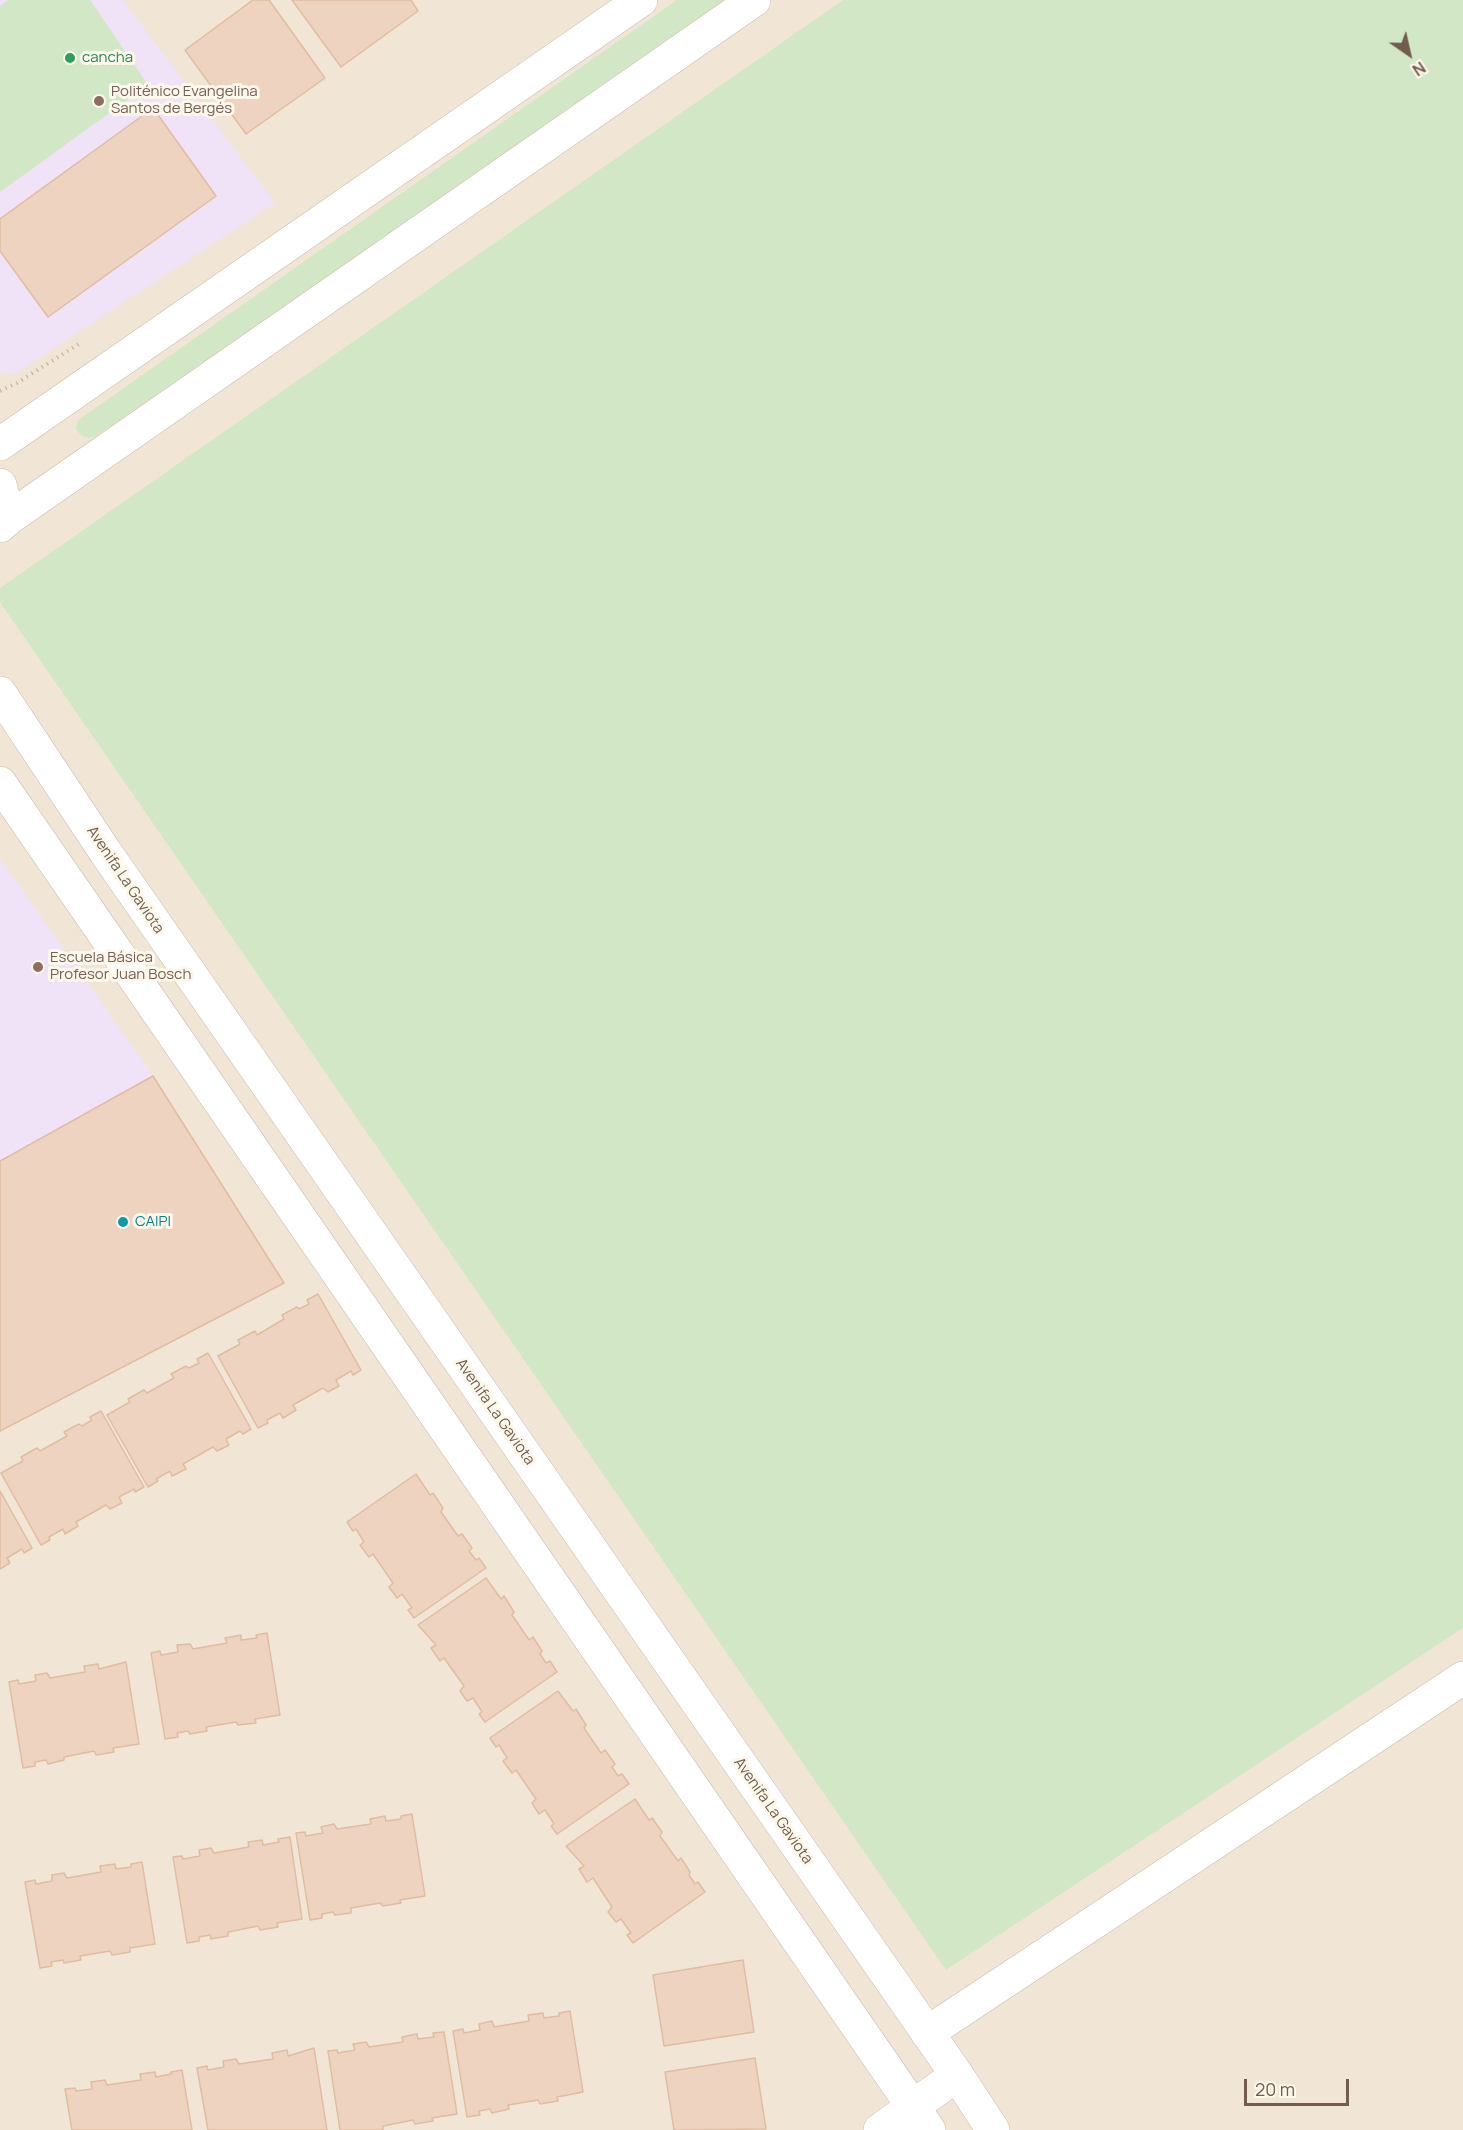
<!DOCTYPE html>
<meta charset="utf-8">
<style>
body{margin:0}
#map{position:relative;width:1463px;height:2130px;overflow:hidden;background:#faf4e6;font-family:Manrope,sans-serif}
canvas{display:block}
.north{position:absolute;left:1379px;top:24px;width:60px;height:60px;-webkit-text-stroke:4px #fdf8ec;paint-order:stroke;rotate:146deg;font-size:16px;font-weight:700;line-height:24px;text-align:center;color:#725c4d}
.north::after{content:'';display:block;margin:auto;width:21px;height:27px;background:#725c4d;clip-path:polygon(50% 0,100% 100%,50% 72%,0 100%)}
.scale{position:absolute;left:1244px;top:2079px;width:105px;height:27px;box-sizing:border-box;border:3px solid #725c4d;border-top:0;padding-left:8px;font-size:18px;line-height:21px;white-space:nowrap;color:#725c4d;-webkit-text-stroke:4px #fdf8ec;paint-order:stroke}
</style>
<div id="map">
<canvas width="1463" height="2130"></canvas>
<div class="north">N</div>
<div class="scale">20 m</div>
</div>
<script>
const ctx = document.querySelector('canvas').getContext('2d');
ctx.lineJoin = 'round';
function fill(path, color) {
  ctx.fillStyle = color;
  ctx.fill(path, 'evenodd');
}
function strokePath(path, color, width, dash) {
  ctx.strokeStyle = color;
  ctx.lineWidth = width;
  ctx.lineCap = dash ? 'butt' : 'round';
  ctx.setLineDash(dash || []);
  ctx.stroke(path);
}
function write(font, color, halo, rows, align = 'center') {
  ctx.font = font + ' Manrope,sans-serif';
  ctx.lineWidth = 6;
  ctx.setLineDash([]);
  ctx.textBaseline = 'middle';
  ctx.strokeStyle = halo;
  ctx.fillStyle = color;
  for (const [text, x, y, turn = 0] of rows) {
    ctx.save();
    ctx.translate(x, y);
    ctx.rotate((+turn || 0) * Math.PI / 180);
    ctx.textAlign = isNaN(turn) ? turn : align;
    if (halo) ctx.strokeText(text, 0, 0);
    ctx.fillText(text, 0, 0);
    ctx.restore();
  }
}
const residential = new Path2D(`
 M0 0H1463V2130H0Z`);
const education = new Path2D(`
 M0 0H123L275 203 15 374 0 372Z
 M0 858 153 1076 0 1161Z`);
const green = new Path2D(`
 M8 0H90L148 85 0 192V6Z
 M677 0H727L95 437C86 439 82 437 76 429L77 422 81 418Z
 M843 0H1463V1628L946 1970 0 602V588Z`);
const building = new Path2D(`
 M253 0H269L325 78 246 134 185 50Z
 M292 0H411L418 11 341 67Z
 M153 108 216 196 48 317 0 251V219Z
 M153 1076 284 1283 0 1431V1161Z
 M318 1294 361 1370 353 1375 351 1371 336 1380 339 1386 328 1392 323 1388 293 1405 296 1410 283 1418 280 1413 267 1420 268 1423 258 1428 218 1356 240 1344 238 1340 255 1331 257 1335 284 1319 282 1315 297 1307 299 1309 309 1304 307 1300Z
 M208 1353 251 1429 243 1434 240 1431 226 1439 229 1445 217 1451 213 1447 183 1464 186 1469 172 1476 170 1471 156 1479 158 1481 148 1487 107 1415 130 1402 128 1399 144 1390 147 1393 174 1378 171 1374 186 1366 189 1368 199 1363 197 1359Z
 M101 1411 144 1487 135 1492 134 1489 119 1497 122 1503 110 1509 106 1505 76 1522 78 1526 65 1534 63 1529 49 1537 50 1540 41 1545 1 1473 23 1461 21 1457 37 1448 40 1451 67 1436 64 1432 79 1424 82 1426 92 1420 90 1417Z
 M416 1474 430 1495 433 1493 443 1508 441 1512 458 1536 462 1534 472 1548 469 1551 476 1560 479 1558 486 1568 414 1618 408 1610 412 1608 402 1594 397 1598 389 1587 393 1583 373 1554 369 1557 360 1545 364 1542 356 1529 353 1531 347 1522Z
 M0 1491 32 1548 24 1553 22 1549 7 1558 10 1563 0 1569Z
 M486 1578 501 1599 504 1596 514 1612 512 1615 529 1640 533 1637 542 1651 540 1654 546 1663 550 1661 557 1672 485 1722 479 1714 482 1712 473 1698 467 1701 460 1691 464 1686 444 1658 440 1661 431 1648 436 1645 418 1625Z
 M267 1633 280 1715 255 1719 256 1723 238 1725 236 1722 206 1727 207 1731 190 1734 188 1731 177 1733 178 1737 165 1739 151 1653 160 1651 161 1655 178 1652 177 1645 190 1644 193 1649 227 1643 225 1638 241 1635V1640L257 1638 256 1635Z
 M126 1662 139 1744 113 1748 114 1752 96 1755 94 1751 64 1757V1760L48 1764 46 1760 35 1762V1766L23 1768 9 1682 18 1680 19 1684 36 1681 35 1675 47 1673 50 1678 85 1672 84 1666 98 1664 99 1669Z
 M558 1691 573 1711 576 1709 586 1725 584 1728 601 1753 605 1750 615 1764 612 1767 618 1776 622 1774 629 1784 557 1834 551 1826 554 1824 545 1810 539 1814 532 1803 536 1799 516 1770 512 1773 503 1761 507 1758 499 1745 496 1747 490 1738Z
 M635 1799 649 1820 652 1818 662 1832 660 1836 678 1861 681 1858 690 1872 689 1875 695 1884 698 1882 705 1892 633 1943 627 1935 631 1933 621 1919 616 1922 608 1912 612 1907 593 1878 587 1882 579 1869 584 1866 566 1846Z
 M412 1814 425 1896 400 1900 401 1903 383 1906 380 1903 351 1908V1913L335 1915 333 1912 322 1914V1918L310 1920 296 1833 305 1832 306 1836 323 1833 321 1827 334 1824 337 1829 371 1824 370 1819 385 1816 386 1821 401 1819V1816Z
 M290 1837 302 1919 277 1923 278 1927 260 1930 258 1926 228 1932V1936L211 1939 210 1935 199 1937V1941L187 1943 173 1857 182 1856 183 1859 200 1856 199 1850 211 1848 214 1853 249 1847 248 1842 262 1840 263 1845 279 1842 278 1839Z
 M142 1862 155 1944 130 1948V1952L112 1955 110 1951 80 1956 81 1960 64 1963 63 1960 51 1962 52 1966 40 1968 25 1882 35 1880 36 1884 52 1881V1875L64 1873 67 1878 101 1872 100 1866 115 1864 116 1869 131 1867V1864Z
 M743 1960 754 2032 664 2046 653 1975Z
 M570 2011 583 2092 557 2097 558 2101 540 2104 538 2100 508 2105 509 2109 492 2113 490 2109 479 2111 480 2115 467 2117 453 2031 463 2029 464 2033 480 2030 479 2024 492 2021 494 2027 529 2021 528 2015 543 2013 544 2018 559 2016V2013Z
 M444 2032 457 2114 432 2118 433 2121 415 2124 413 2120 383 2126V2130H340L328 2051 337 2050 338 2053 355 2050 353 2044 366 2042 369 2047 403 2042 402 2037 417 2034 418 2039 434 2037 433 2033Z
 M314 2048 327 2130H208L197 2068 207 2066 208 2070 224 2067 223 2061 236 2059 239 2064 273 2059 272 2053 287 2050 288 2056Z
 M755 2058 766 2129 674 2130 665 2072Z
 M182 2070 192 2130H72L65 2089 75 2088 76 2091 92 2089 91 2082 105 2080 107 2085 141 2080 140 2074 155 2072 156 2077 171 2074V2072Z`);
const path = new Path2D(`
 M0 391 17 383 82 342`);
const minor = new Path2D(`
 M0 444 641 0
 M0 485 9 518
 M0 526 9 518 754 0
 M0 693 106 853 957 2075 993 2130
 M0 783 929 2130
 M927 2033 1463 1678
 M880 2130 957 2075`);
const markers = [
 [70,58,6,"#2e9e5b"],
 [99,101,6,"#8d6e63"],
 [38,967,6,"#8d6e63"],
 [123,1222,6,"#0f9aa8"]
];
const leisureNames = [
 ["cancha",82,58]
];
const educationNames = [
 ["Politénico Evangelina",111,92],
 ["Santos de Bergés",111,109],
 ["Escuela Básica",50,958],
 ["Profesor Juan Bosch",50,975]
];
const streetNames = [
 ["Avenifa La Gaviota",125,880,56],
 ["Avenifa La Gaviota",495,1412,55],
 ["Avenifa La Gaviota",773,1811,55]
];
const cultureNames = [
 ["CAIPI",135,1222]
];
fill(residential, '#f1e6d5');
fill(education, '#f0e3f7');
fill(green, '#d2e7c6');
fill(building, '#eed4c0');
strokePath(building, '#dfbca2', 1.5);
strokePath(minor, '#cbbcad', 34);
strokePath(path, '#d2b8a3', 4, [1.5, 4.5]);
strokePath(minor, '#fff', 33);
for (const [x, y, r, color] of markers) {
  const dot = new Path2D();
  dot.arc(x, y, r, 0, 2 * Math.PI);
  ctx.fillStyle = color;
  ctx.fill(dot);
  strokePath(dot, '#fdf8ec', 2);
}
write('15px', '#27864d', '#fdf8ec', leisureNames, 'left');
write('15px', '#785e54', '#fdf8ec', educationNames, 'left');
write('15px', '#725c4d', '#fdf8ec', streetNames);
write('15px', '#0d838f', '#fdf8ec', cultureNames, 'left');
</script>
